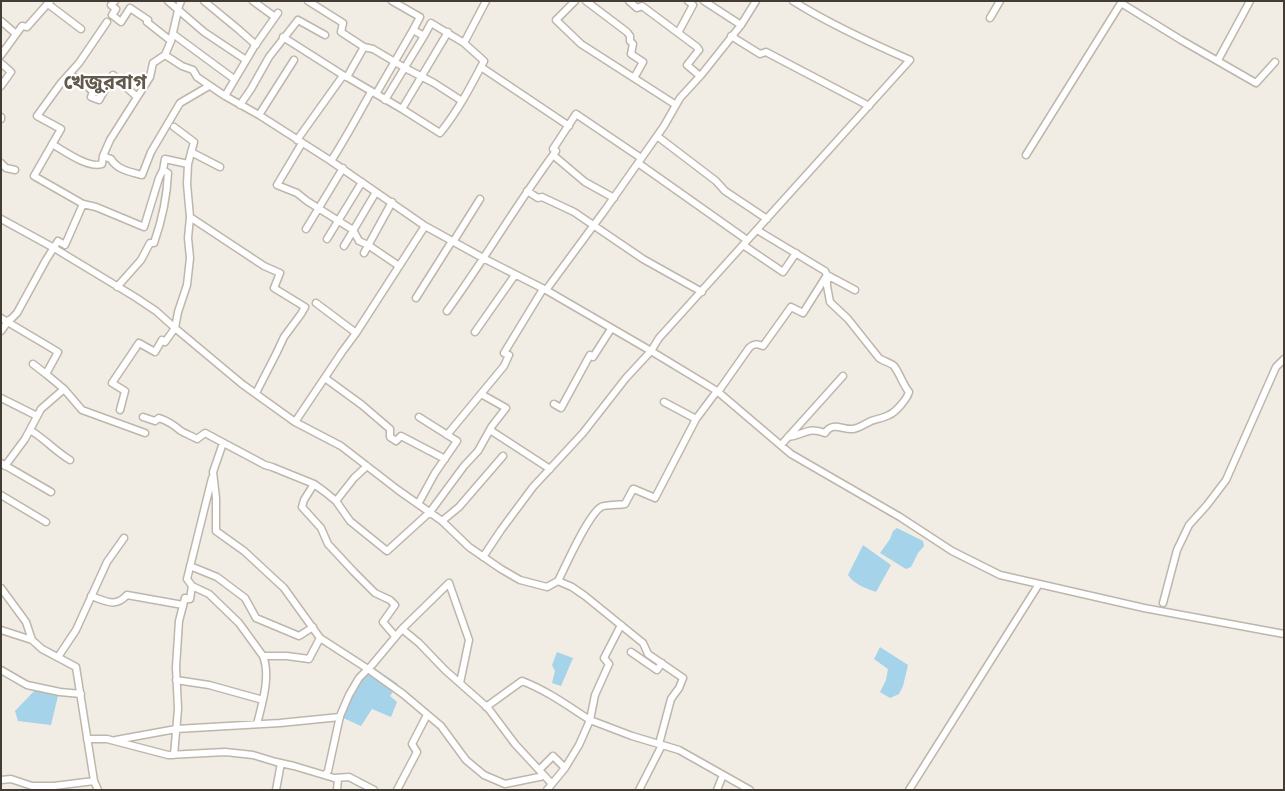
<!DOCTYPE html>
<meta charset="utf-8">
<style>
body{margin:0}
#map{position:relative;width:1285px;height:791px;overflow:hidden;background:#f1ece4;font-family:Poppins,sans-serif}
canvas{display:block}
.frame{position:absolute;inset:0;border:2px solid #423c35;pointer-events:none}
</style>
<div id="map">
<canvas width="1285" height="791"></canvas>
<div class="frame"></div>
</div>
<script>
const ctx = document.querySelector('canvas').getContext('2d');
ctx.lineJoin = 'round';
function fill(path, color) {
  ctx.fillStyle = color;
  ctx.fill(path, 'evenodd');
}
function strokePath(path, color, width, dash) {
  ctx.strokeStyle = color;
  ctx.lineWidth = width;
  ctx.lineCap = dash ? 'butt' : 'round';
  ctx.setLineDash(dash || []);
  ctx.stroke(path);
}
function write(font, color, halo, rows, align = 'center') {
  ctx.font = font + ' Poppins,"Noto Sans Bengali",sans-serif';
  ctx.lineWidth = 4.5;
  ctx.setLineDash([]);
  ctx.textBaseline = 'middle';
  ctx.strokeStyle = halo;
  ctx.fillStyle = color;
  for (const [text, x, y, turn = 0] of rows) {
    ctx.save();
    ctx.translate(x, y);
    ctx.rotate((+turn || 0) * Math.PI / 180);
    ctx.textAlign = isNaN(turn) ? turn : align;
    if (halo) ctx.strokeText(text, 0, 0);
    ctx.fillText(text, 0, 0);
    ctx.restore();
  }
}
const water = new Path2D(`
 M897 528 923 541 924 546 918 553 911 567 906 569 880 553 890 539 893 531Z
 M863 545 891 565 876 592C865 588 854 584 848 575Z
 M880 647 908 665 903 686 899 694 890 698 880 692 886 680 888 669 874 659Z
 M557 652 573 658 561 686 552 683 555 671 552 665Z
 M373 667 398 684 390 696 397 702 391 717 372 709 361 726 341 717 360 679Z
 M37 688 58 696 51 725 18 721 15 711Z`);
const minor = new Path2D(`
 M115 1 111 5 116 9 112 15 121 22 130 8 148 20 147 22 171 41
 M168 1 204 32 246 60
 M181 1 179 6 171 41 165 55 153 63 150 77 110 140 103 156 111 159C117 170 131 172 142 175L151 152 180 103 209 86
 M204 1 238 29 256 45
 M253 1 275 17
 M308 1 343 23 341 32 364 47 347 77 402 109 440 133C458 111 471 86 484 61L464 43 431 23 424 36 413 30 420 17 392 1
 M575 1 556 20 581 44 676 105
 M586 1 627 32 630 36V41L633 44 631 54 643 62 634 78
 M629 1 637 8 642 6 697 47 699 50 687 65 700 76
 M704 1 741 25
 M48 4 81 29
 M990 18 1000 1
 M1 21 16 34
 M678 33 693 5 688 1
 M173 34 234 79
 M731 36 760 54 766 52 869 106
 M283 37 346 77
 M464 43 486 1
 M364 47 373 49 405 68 434 83 462 101
 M1 55 22 26 27 27 50 1
 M165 55 182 66 193 70 197 77 225 96 259 115 331 161 425 226 483 258 546 290 651 351 717 391 791 454 900 517 952 551 1000 575 1144 608 1284 634
 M1218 60 1250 1
 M1 63 11 72 1 86
 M481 67 569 126
 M69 74 86 85 93 92 91 97 99 100 113 75 137 97
 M376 94 413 30
 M225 96 254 47 278 13
 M385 100 424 36
 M240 105 251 89 269 57 298 20 325 35
 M402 109 448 32
 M259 115 294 60
 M1 117V119
 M174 127 194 142 188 164 187 184 190 217 188 238 190 258 187 285 178 312 175 328 242 384 295 422
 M657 136 716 181 725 191 767 219
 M297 140 342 77
 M302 143 277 185 297 193 307 201 353 230 359 241 368 245 399 266
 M52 144C64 151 89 169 102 164L103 156
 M191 152 220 167
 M553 155 585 182 614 198
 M1026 155 1121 3 1181 40 1256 83 1275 62
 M331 161C346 138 358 115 371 92
 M1 163 6 168 15 170
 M638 163 747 240
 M527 191 538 198 542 197 574 212 643 259 702 292
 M83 204 96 207 144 227 159 178 163 170
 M190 217 264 266 280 273 274 288 305 307 301 314 284 337 276 354 256 393
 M1 219 54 248 135 297 156 311 175 328 165 342 162 340 155 352 139 343 112 383 125 391 120 410
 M425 226 356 333 342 352 295 422 341 446 398 490 442 521 469 547 501 569 520 580 547 587 558 581 572 587 585 596 643 643 648 654 683 678 679 688 671 699 659 744
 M306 229 343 168
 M327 239 362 182
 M453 242 480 199
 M743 245 783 272 796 253
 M344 246 376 192
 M364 253 392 202
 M117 287 141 260 150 243H154C162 220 167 198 168 173L163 170 165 159 188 164
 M546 290 605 210 664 126 680 98 702 74 741 25 756 1
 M416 298 452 241
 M316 303 356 333
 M447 311C485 259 517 203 556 151L553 149 576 114 641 158
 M1 318 58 352 46 374
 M8 322 17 313 46 260 58 241 65 245 83 204 34 176 61 129 37 116 61 83 79 63 107 22
 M1 331 9 320
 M475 332 515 275
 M33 364 46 374 64 389 82 410 145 433
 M325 378 362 405 390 429V437L396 441 401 436 445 459
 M718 392 749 348C754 343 757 344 763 346L791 307 803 313 827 275 825 271 757 230
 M1 398 37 416
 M664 402 696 419
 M554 404 561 408 590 355 593 357 611 329
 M143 417 155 421 159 418C168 421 174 425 181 431 186 434 192 436 197 439L205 433 265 465 272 467 314 484 325 492 336 501 350 521 387 551 430 512 464 466 478 451 492 426 506 408 481 394
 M30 430C45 439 55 451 70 460
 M490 430 550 469
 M447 435 504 366 509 355 504 353 543 289
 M788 437C805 435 807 426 825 433 833 421 842 430 853 429 859 428 865 424 871 421 877 419 883 418 889 415 896 412 907 399 909 392 903 385 899 372 894 366 891 363 883 361 879 358L848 319 830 302 827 286V275L855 290
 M223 443 213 472 216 498V531L244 551 284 588 320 638 368 669 403 694 441 726 466 760 484 775 505 784 544 776
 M781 445 843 376
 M1 463 51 492
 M5 466 25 439 41 409 64 389
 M314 484 304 500 302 507 321 528 328 544 354 572 375 593 390 600 395 605 383 622 395 636
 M1 495 46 522
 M336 501 354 478 367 466
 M418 504 435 473 457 441 419 417
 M442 521 459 507 503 456
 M483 557 501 530 533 487 583 433 626 378 651 351 659 338 910 60C871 43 829 24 793 1
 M190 566 217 577 245 598 256 618 299 636 313 627
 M558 581C566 565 588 515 601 507 604 505 619 505 625 504L633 489H634L655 498 696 419 717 391
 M192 586 209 594 239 623 263 656H287L309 659 320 638
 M1 588 26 622 32 640 42 649 76 667 94 781 98 790
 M91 596C106 601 115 608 127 595L183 605
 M1163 603 1177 550 1189 525 1207 505 1226 480 1276 367 1284 359
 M402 629 449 583 469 640 460 683
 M1 630 32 640
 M631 652 657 670 662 663
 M58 657 76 630 107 562 124 538
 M1 670 27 685 60 692 81 694
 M176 680 209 685 263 700
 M486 707 522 681C546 690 568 706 590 720L595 695 609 664 604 658 621 625
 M257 724C262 704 271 676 263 656
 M87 739H107L168 755 225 752 253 755 276 762 294 766 334 778 349 777 374 790
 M116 740 176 729 280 723 340 717
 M174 755 178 709 176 667 179 621 185 598 190 599 192 586 187 579 212 478
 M539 770 553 756 565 768
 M325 775 328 771 340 716 349 695 359 678 372 665 402 629 419 643 445 670 488 708 515 744 552 784
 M1 780 11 779 32 786H54L94 781
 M276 790 281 763
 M337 790 338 778
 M397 790 417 752 412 744 427 715
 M547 790 565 768 579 745 590 720 632 736 679 750 750 790
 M639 790 662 745
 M717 790 723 775
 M909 790 1039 584`);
const districtNames = [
 ["খেজুরবাগ",105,84]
];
fill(water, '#a5d3e9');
strokePath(minor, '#beb6ab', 9);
strokePath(minor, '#fff', 6);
write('bold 20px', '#64594d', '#fff', districtNames);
</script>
